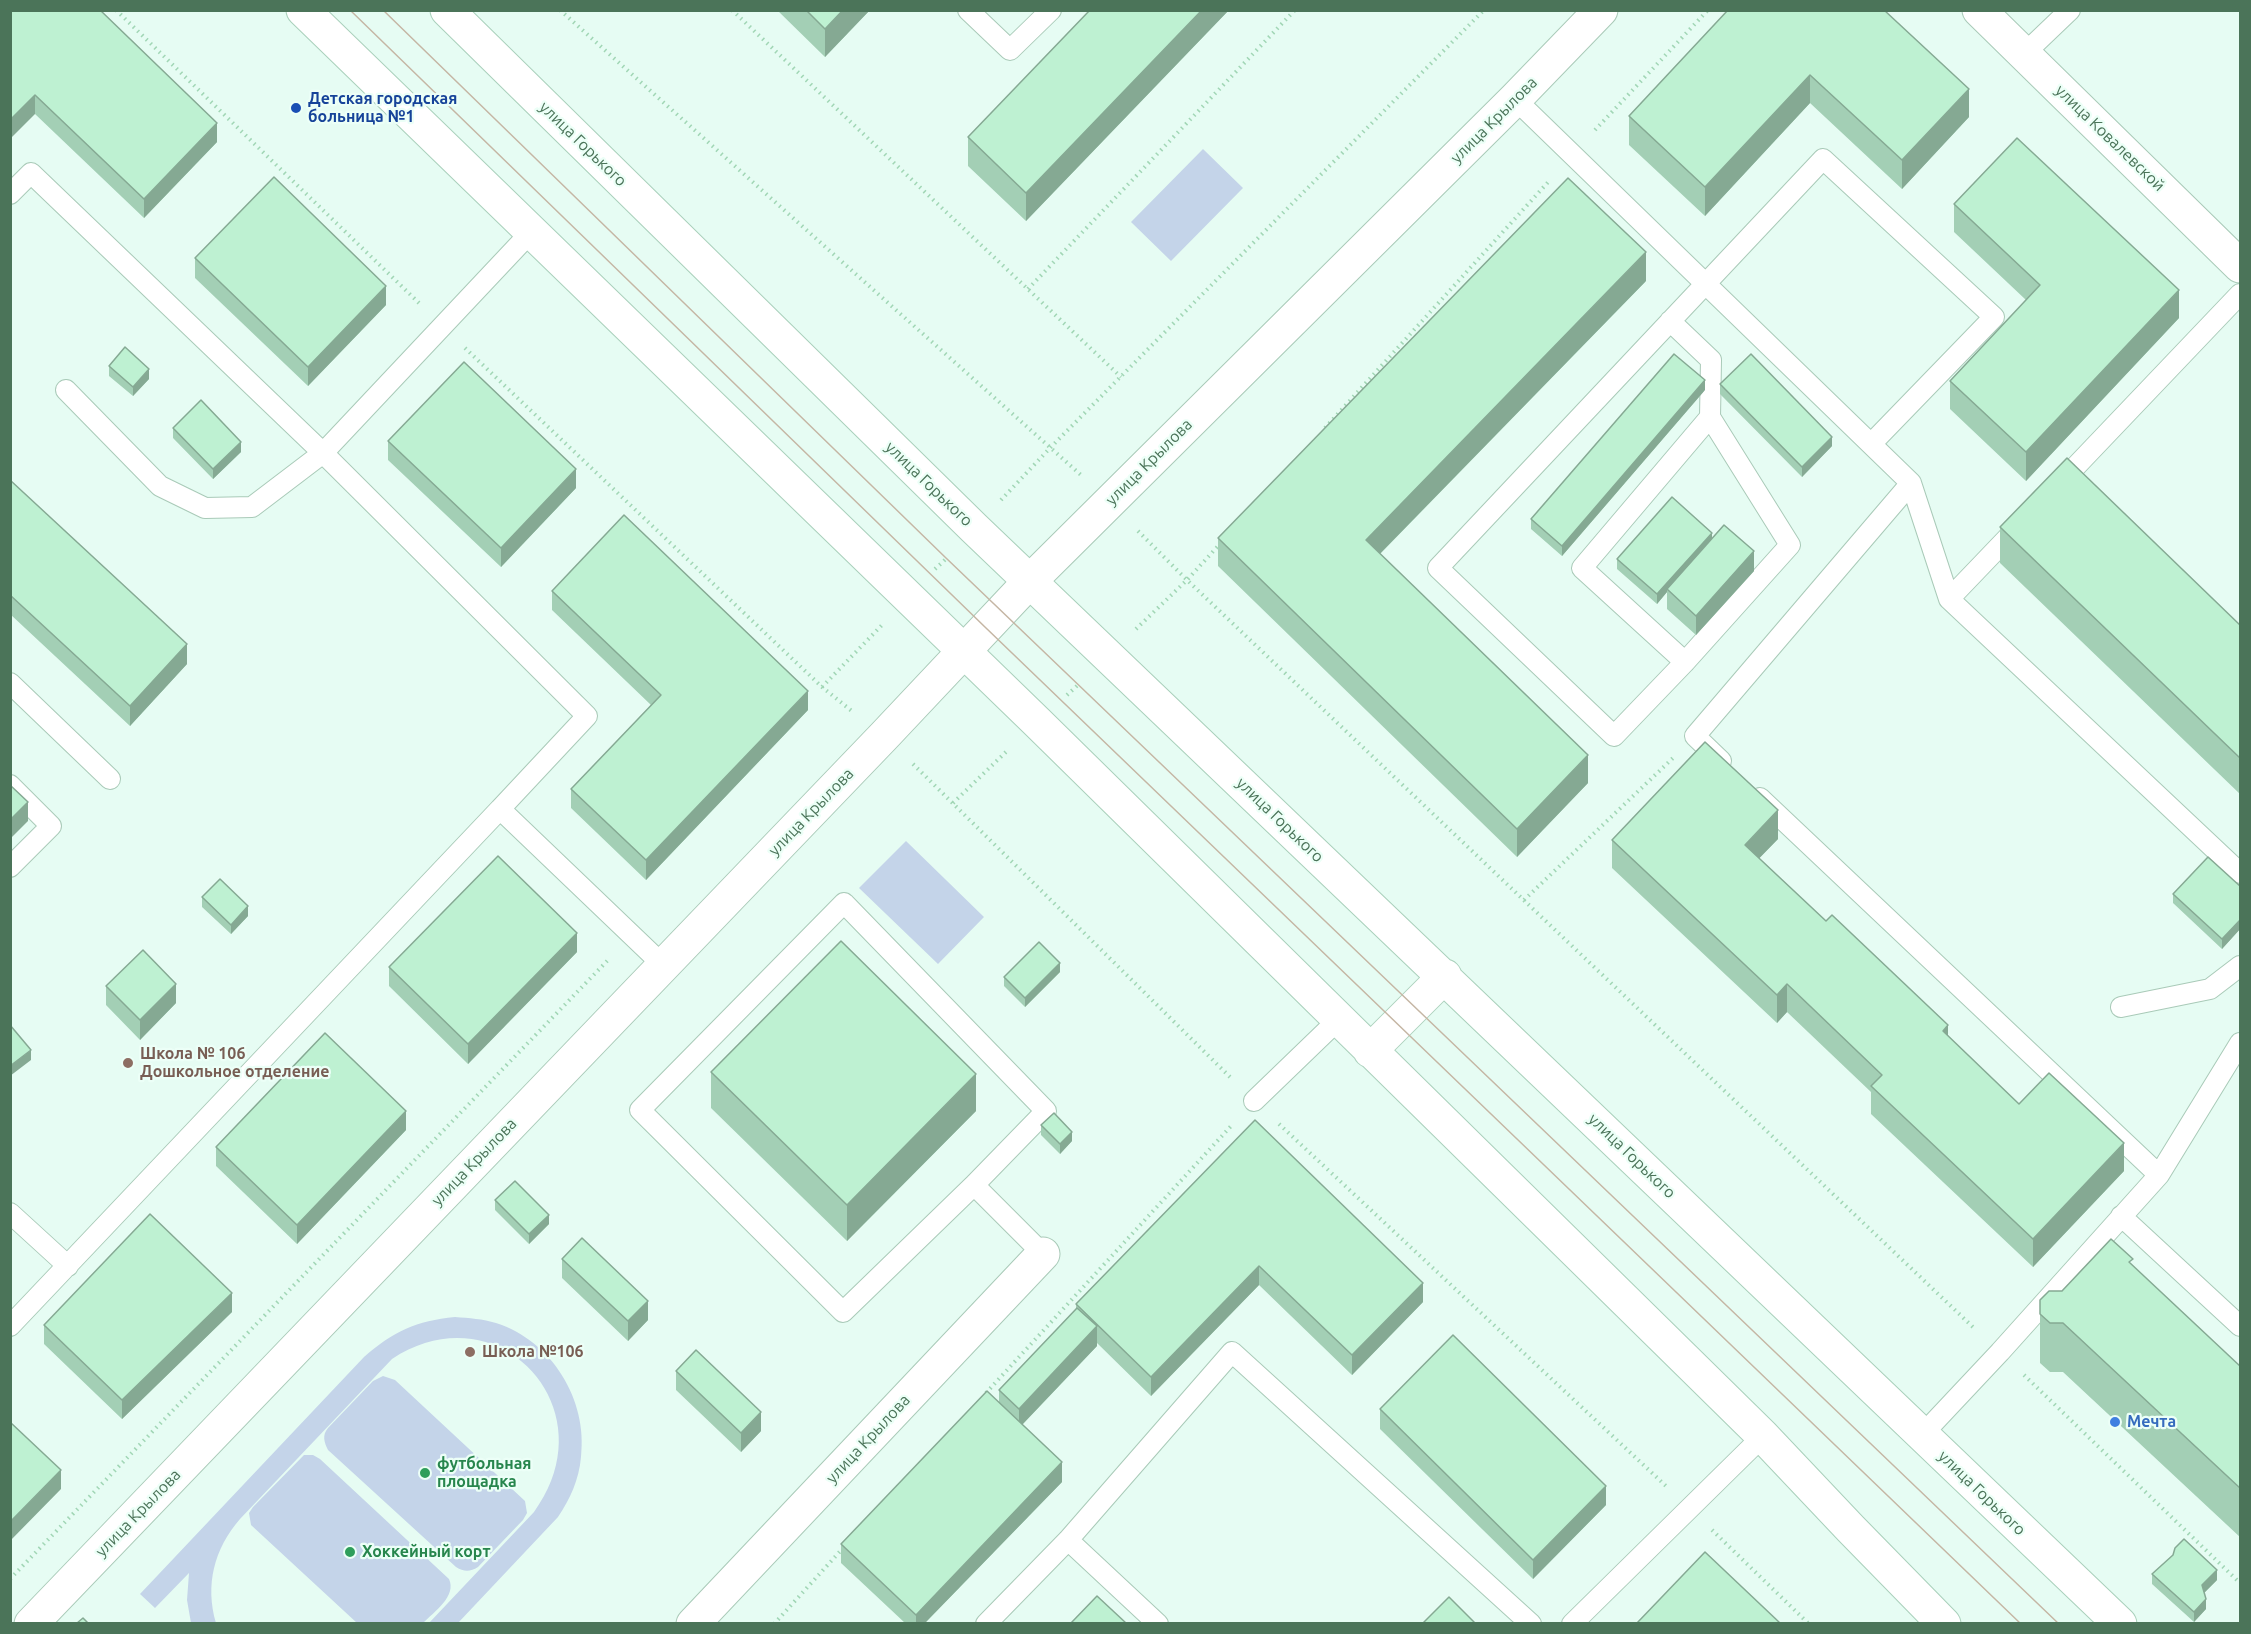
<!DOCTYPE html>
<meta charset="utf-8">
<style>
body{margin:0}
#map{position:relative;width:2251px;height:1634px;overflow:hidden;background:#e6fcf3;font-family:Ubuntu,sans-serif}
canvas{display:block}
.frame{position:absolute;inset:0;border:12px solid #4b7459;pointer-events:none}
</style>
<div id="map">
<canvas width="2251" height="1634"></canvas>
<div class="frame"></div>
</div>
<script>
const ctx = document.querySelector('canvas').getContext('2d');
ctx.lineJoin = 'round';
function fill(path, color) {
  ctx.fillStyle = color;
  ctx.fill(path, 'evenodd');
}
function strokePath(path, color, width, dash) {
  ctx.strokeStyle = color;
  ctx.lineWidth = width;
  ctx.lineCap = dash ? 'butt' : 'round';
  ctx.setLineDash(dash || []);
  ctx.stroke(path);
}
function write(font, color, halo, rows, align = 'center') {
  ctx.font = font + ' Ubuntu,sans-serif';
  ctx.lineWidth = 4.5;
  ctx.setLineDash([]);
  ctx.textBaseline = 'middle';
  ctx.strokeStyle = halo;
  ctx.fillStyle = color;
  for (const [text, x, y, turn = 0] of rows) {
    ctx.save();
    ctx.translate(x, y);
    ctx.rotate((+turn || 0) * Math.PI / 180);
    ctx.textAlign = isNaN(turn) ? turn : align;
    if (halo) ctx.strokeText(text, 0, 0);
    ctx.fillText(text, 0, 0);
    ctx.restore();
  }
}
const green = new Path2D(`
 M1203 149 1243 188 1171 261 1131 222Z
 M906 841 984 917 938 964 859 888Z
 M455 1317C469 1318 483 1319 496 1323 552 1341 588 1400 581 1457 579 1480 570 1499 558 1517L458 1623H429L534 1512C610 1409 498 1289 392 1359L240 1519C214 1549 205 1585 216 1623H191L187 1600 189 1573 155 1608 140 1594 364 1357C394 1331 416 1321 455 1317Z
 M383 1376 395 1380 525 1501 527 1513 523 1520 478 1567C470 1572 464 1572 456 1567L328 1450C324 1442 322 1435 328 1428L373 1381Z
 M304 1455H313L320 1459 449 1579C457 1596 434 1612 423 1623H357L251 1525 249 1513 253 1507Z`);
const path = new Path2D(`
 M116 10 419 303
 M560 10 1081 475
 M732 10 1121 377
 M1595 130 1708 10
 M1028 289 1295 10
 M465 348 822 687 853 712
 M1325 428 1550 180
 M1001 500 1051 447 1484 10
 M1138 531 1187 580 1975 1329
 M935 569 947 558
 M1136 629 1187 580 1219 545
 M822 687 882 625
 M1067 695 1079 684
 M913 764 1230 1077
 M953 803 1009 749
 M1524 900 1673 758
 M1279 1124 1666 1486
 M2024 1375 2240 1583
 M986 1393 1232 1125
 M1712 1530 1809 1624
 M10 1579 610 958
 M774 1624 844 1547`);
const lane = new Path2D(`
 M968 10 1010 50 1051 10
 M2024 54 2070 10
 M1515 99 1911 483 1949 599
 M10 194 31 173 323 453 587 716 500 809 663 965
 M1670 321 1711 360 1710 417 1790 545 1685 662 1614 736 1438 568 1823 159 1994 317 1871 444
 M66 390 160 486 205 508 252 507 323 453 531 232
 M2058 485 2240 294
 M2017 528 1949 599 2240 873
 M1685 662 1582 568 1710 417
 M10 683 110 779
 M1721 761 1695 736 1911 483
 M10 785 51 826 10 867
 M1760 798 2159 1175
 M2121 1007 2210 989 2240 966
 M1254 1101 1338 1020
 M974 1185 843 1312 640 1110 844 903 1046 1111 974 1185 1043 1254
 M10 1213 68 1266
 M2121 1216 2240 1326
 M10 1326 500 809
 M1922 1435 2000 1352 2159 1175 2240 1043
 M1068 1540 1158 1624
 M986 1624 1068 1540 1232 1352 1531 1624
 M1572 1624 1763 1436`);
const street = new Path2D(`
 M1979 10 2240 266
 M31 1624 884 736 1030 581 1515 99 1601 10
 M693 1624 1043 1254`);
const secondary = new Path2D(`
 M303 10 1037 722 1763 1436 1851 1529 1944 1624
 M447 10 974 528 2120 1624
 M1370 1051 1445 976`);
const tram = new Path2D(`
 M350 10 986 628 2021 1624
 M383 10 946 558 2059 1624`);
const wall = new Path2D(`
 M10 10 217 142 144 218 35 114Z
 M777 10H870L825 57Z
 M1090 10H1229L1026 221 968 166V137Z
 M1728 10 1969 117 1902 189 1810 103 1705 216 1629 145V116Z
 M1954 204 2179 318 2026 481 1950 409V381L2026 300 1954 232Z
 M195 258 386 305 308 386 195 278Z
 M1646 281 1380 554 1588 783 1517 857 1218 566V538Z
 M109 366 149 379 133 396 109 376Z
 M1720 384 1832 446 1802 477 1720 394Z
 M1705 390 1562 556 1531 529V519Z
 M173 428 241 452 213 479 173 438Z
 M388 441 576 488 501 567 388 460Z
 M10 480 187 664 130 726 10 614Z
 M2000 527 2241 626V795L2000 563Z
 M1712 539 1754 571 1696 635 1667 609V592L1657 604 1617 569V559Z
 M552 591 808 710 646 880 571 808V789L651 705 552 610Z
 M1778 839 1759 858 2019 1104 2124 1171 2033 1267 1871 1114V1092L1787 1012 1777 1023 1612 868V840Z
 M2241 887V928L2222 949 2173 903V894Z
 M202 897 248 916 231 934 202 907Z
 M577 952 468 1064 389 986V967Z
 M1060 972 1025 1007 1004 986V977Z
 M106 986 176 1003 140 1040 106 1005Z
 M711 1072 976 1111 847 1241 711 1108Z
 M1255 1120 1423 1302 1352 1375 1259 1285 1151 1396 1097 1343V1346L1022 1425 1062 1482 925 1623H905L841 1563V1544L999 1403V1390L1076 1309V1304Z
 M1041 1125 1072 1141 1060 1154 1041 1135Z
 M406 1130 297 1244 216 1166V1147Z
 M495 1200 549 1224 529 1244 495 1210Z
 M562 1259 648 1320 628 1341 562 1278Z
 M2133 1266 2241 1367V1538L2063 1372H2050L2040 1363V1300Z
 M232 1312 122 1419 44 1344V1325Z
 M676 1371 761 1431 741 1452 676 1390Z
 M1380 1409 1606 1505 1533 1579 1380 1429Z
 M2152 1574 2217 1580 2204 1593 2206 1609 2194 1622 2152 1584Z`);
const shadedWall = new Path2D(`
 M843 10H870L825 57V29Z
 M1202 10H1229L1026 221V193Z
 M1810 75V103L1705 216V187Z
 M1969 89V117L1902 189V160Z
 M35 95V114L10 139V120Z
 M217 123V142L144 218V199Z
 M1646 252V281L1366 568V540Z
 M386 286V305L308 386V367Z
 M2179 290V318L2026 481V452Z
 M149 369V379L133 396V387Z
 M1705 380V390L1562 556V546Z
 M1832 437V446L1802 477V467Z
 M241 442V452L213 479V469Z
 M576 469V488L501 567V548Z
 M1712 533V542L1667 589V592L1657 604V594Z
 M1754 551V571L1696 635V616Z
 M187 644V664L130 726V706Z
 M808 691V710L646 880V860Z
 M1588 755V783L1517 857V829Z
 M28 802V821L10 839V820Z
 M1778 810V839L1745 873V845Z
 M248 906V916L231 934V925Z
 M2241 919V928L2222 949V939Z
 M577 933V952L468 1064V1044Z
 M1060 963V972L1025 1007V998Z
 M176 984V1003L140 1040V1020Z
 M1787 984V1012L1777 1023V995Z
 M1948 1025V1053L1943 1031Z
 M31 1050V1060L10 1076V1066Z
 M976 1074V1111L847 1241V1205Z
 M406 1111V1130L297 1244V1225Z
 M1072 1132V1141L1060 1154V1144Z
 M2124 1143V1171L2033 1267V1239Z
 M549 1215V1224L529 1244V1234Z
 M1259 1266V1285L1151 1396V1377Z
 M1423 1283V1302L1352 1375V1355Z
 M232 1293V1312L122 1419V1400Z
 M648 1301V1320L628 1341V1321Z
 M1097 1326V1346L1019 1428V1409Z
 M761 1412V1431L741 1452V1433Z
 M1062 1462V1482L925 1623H916V1615Z
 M61 1470V1489L10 1541V1522Z
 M1606 1486V1505L1533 1579V1560Z
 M2217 1570V1580L2202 1595V1585Z
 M2206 1599V1609L2194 1622V1612Z`);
const building = new Path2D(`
 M10 10H100L217 123 144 199 35 95 10 120Z
 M806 10H843L825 29Z
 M1090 10H1202L1026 193 968 137Z
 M1728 10H1884L1969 89 1902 160 1810 75 1705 187 1629 116Z
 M2017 138 2179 290 2026 452 1950 381 2040 285 1954 204Z
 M274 177 386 286 308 367 195 258Z
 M1568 178 1646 252 1366 540 1588 755 1517 829 1218 538Z
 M125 347 149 369 133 387 109 366Z
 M1674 354 1705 380 1562 546 1531 519Z
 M1751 354 1832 437 1802 467 1720 384Z
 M464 362 576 469 501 548 388 441Z
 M201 400 241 442 213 469 173 428Z
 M2067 458 2241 626V759L2000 527Z
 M10 480 187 644 130 706 10 595Z
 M1672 497 1712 533 1657 594 1617 559Z
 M624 515 808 691 646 860 571 789 661 695 552 591Z
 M1724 525 1754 551 1696 616 1667 589Z
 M1705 742 1778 810 1745 845 1826 921 1832 915 1948 1025 1943 1031 2019 1104 2049 1073 2124 1143 2033 1239 1871 1086 1882 1075 1787 984 1777 995 1612 840Z
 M10 785 28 802 10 820Z
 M498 856 577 933 468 1044 389 967Z
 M2208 857 2241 887V919L2222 939 2173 894Z
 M220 879 248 906 231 925 202 897Z
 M841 941 976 1074 847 1205 711 1072Z
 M1039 942 1060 963 1025 998 1004 977Z
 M143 950 176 984 140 1020 106 986Z
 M10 1025 31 1050 10 1066Z
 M325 1033 406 1111 297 1225 216 1147Z
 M1054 1113 1072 1132 1060 1144 1041 1125Z
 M1255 1120 1423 1283 1352 1355 1259 1266 1151 1377 1076 1304Z
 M515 1181 549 1215 529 1234 495 1200Z
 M150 1214 232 1293 122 1400 44 1325Z
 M582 1238 648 1301 628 1321 562 1259Z
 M2111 1239 2133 1259 2129 1262 2241 1367V1489L2063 1323H2050L2040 1314V1300L2049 1291H2062Z
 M1077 1308 1097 1326 1019 1409 999 1390Z
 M1453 1335 1606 1486 1533 1560 1380 1409Z
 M696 1350 761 1412 741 1433 676 1371Z
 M987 1391 1062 1462 916 1615 841 1544Z
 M10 1422 61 1470 10 1522Z
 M2184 1539 2217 1570 2202 1585 2206 1599 2194 1612 2152 1574 2173 1555 2175 1548Z
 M1705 1552 1780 1623H1637Z
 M1097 1596 1126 1623H1071Z
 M1449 1597 1475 1623H1423Z
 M83 1618 88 1623H77Z`);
const markers = [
 [296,108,6,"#1a4fb4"],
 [128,1063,6,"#8d6e63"],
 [470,1352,6,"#8d6e63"],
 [2115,1422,6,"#3f7fe0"],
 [425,1473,6,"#2e9e5b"],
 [350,1552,6,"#2e9e5b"]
];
const transitNames = [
 ["Детская городская",308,99],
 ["больница №1",308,117]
];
const streetNames = [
 ["улица Крылова",1494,120,-45],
 ["улица Ковалевской",2110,138,44],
 ["улица Горького",583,144,44],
 ["улица Крылова",1149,462,-45],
 ["улица Горького",929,484,44],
 ["улица Крылова",811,812,-46],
 ["улица Горького",1280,820,44],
 ["улица Горького",1632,1156,44],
 ["улица Крылова",474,1162,-46],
 ["улица Крылова",868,1439,-47],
 ["улица Горького",1982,1493,44],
 ["улица Крылова",138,1513,-46]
];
const educationNames = [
 ["Школа № 106",140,1054],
 ["Дошкольное отделение",140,1072],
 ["Школа №106",482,1352]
];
const shopNames = [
 ["Мечта",2127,1422]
];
const leisureNames = [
 ["футбольная",437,1464],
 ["площадка",437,1482],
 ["Хоккейный корт",362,1552]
];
fill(green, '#c4d4e9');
strokePath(lane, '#a9cab8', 22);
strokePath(street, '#a9cab8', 35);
strokePath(secondary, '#a9d0bb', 35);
strokePath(path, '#a1d6b5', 4, [1.5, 4.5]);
strokePath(lane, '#fff', 20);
strokePath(street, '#fff', 33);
strokePath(secondary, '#fff', 33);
strokePath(tram, '#c5b6a4', 1.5);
fill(wall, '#a3cfb5');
fill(shadedWall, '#85a993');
fill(building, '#bef1d2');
strokePath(building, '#85a993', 1.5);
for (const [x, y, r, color] of markers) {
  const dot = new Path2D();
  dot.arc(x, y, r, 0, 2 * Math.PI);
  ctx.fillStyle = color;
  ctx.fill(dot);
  strokePath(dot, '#ecfff7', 2);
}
write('bold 16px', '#164399', '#ecfff7', transitNames, 'left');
write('16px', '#4b7459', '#ecfff7', streetNames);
write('bold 16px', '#785e54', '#ecfff7', educationNames, 'left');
write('bold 16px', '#366cbe', '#ecfff7', shopNames, 'left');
write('bold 16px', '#27864d', '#ecfff7', leisureNames, 'left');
</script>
